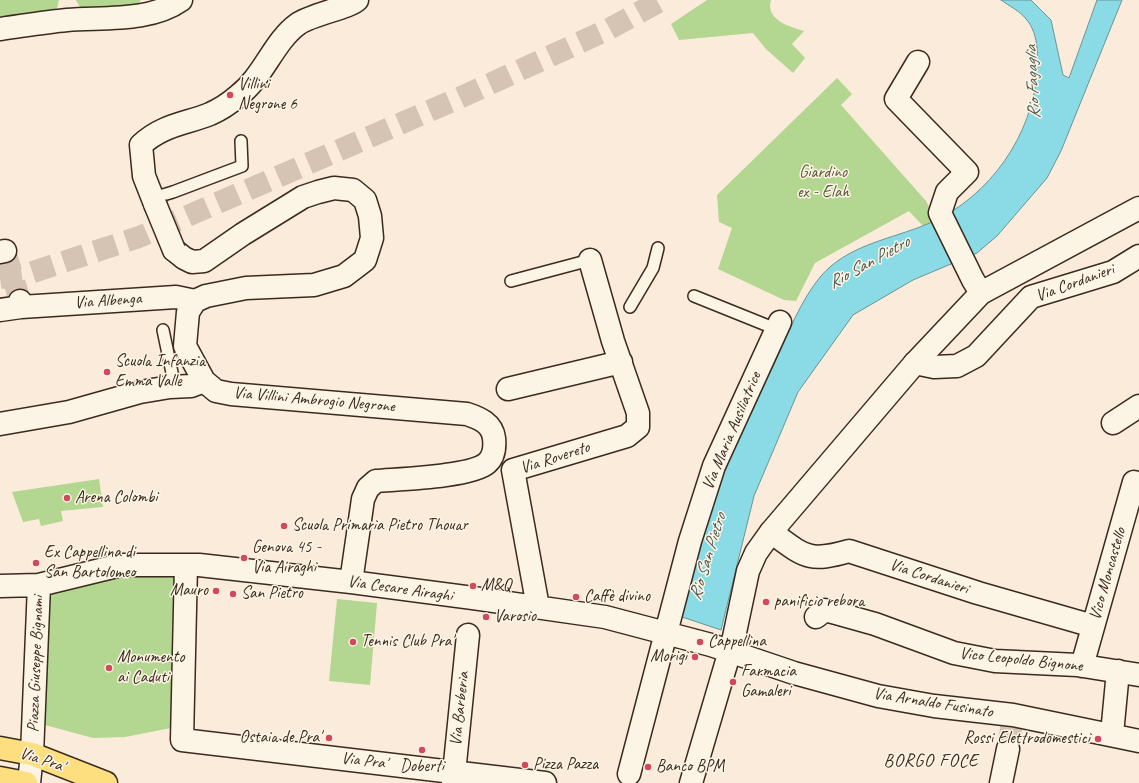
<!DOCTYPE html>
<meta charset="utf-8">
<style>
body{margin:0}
canvas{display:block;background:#fbebda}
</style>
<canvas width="1139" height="783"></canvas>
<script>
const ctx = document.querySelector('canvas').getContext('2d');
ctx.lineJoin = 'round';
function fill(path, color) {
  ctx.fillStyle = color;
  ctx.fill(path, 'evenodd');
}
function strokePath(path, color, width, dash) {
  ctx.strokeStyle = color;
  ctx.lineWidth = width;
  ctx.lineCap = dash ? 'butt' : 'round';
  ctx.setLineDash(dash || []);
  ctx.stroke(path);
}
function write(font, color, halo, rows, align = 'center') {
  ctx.font = font + ' Caveat,sans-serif';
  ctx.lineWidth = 3;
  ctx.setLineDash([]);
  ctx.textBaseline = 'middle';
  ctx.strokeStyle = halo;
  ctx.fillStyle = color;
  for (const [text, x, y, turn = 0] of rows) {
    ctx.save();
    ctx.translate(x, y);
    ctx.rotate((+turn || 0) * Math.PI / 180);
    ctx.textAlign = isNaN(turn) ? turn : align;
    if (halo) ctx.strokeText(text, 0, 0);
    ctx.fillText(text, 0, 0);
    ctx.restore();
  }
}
const green = new Path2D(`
 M0 0H59L57 8 49 14 0 20Z
 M76 0H141L136 7 81 9Z
 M707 0H771C765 20 790 27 804 31L792 44 805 58 793 73 766 49 753 33 679 40 671 24Z
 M837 78 852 94 841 105 926 201 936 220 923 226 909 211 815 263 796 301 784 300 718 269 732 228 719 222 717 195Z
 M99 479 103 507 61 511 63 521 41 526 39 519 23 522 12 492Z
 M122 570 178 575 171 728 125 737 93 738 41 724 47 592Z
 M337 599 377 603 370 685 329 681Z`);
const water = new Path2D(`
 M1001 0H1031L1051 20 1063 75 1069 78 1097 0H1122L1061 151 1047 178 997 236 977 253 913 280 853 315 798 392 754 496 721 630 682 617C689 589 693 558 702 530 721 472 749 417 775 362 788 334 800 301 821 276 846 247 885 240 920 227 981 205 1027 146 1036 82 1038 62 1040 34 1026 19 1020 11 1009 6 1001 0Z`);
const streetTunnel = new Path2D(`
 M5 251 20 301
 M1008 749 1013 715`);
const highwayTunnel = new Path2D(`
 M0 278 27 274 139 237 457 99 607 30 662 0`);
const lane = new Path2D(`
 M153 198 173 192 242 166 241 141
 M511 281 590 260
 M694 296 776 329
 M630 307 653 268 658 248
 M163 330 175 387`);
const street = new Path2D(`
 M0 29C22 26 45 22 67 20 104 17 150 22 181 0
 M918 62 896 99 967 172 947 192 940 213 973 280 981 293
 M155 204 144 176 141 145C162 125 185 124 210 114 219 110 230 103 238 96 264 76 274 41 298 24 312 14 349 8 357 0
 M174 250 184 258 192 262 204 261 243 234 303 197 318 192 334 188 353 190 365 200 370 216 372 238 365 260 344 276 314 285 246 288 206 296 195 301 188 312 185 346 204 381 216 391 231 394 467 414C479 418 492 423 494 438 495 447 494 457 487 463 471 477 399 479 376 481L368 488 363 499 351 582
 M0 252 5 251
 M20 301 21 307 176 297 195 301
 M0 310 21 307
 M915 363 934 367 957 366 976 356 1031 297 1113 272 1139 256
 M508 389 621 362
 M1113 423 1139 406
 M0 424 69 412 140 392 170 387 191 386 204 381
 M771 532C804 556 808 563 849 551L978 593 1093 626
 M186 565 182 740 545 783
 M0 586 39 585 121 565H199L351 582 473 598 605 617 711 645 794 673 878 696 934 706 1013 715 1139 741
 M538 607 513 470 627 436 638 427V413L613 341 590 260
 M816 617 825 610 875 624 954 653 995 661 1077 665 1139 675
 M1082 666 1134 482
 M1112 734 1118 671
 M32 754 39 585
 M629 774 690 541 714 466 780 322
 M453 783 468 635
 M1001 783 1008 749`);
const secondary = new Path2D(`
 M29 783 32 754
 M691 783 734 637 748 571 756 553 771 532 915 363 981 293 1139 208`);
const primary = new Path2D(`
 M0 748 32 754 106 783
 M0 778 26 783`);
const streetBridge = new Path2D(`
 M155 204 174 250`);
const markers = [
 [230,95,4,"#d1495b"],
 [107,372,4,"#d1495b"],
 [67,498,4,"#d1495b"],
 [284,526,4,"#d1495b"],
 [244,558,4,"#d1495b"],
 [36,563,4,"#d1495b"],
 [473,586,4,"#d1495b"],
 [216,591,4,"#d1495b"],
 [233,594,4,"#d1495b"],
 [576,597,4,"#d1495b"],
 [766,602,4,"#d1495b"],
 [486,617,4,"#d1495b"],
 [353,642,4,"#d1495b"],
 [700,642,4,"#d1495b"],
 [695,657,4,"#d1495b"],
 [109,668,4,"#d1495b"],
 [733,682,4,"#d1495b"],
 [329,738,4,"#d1495b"],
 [1098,739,4,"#d1495b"],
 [422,750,4,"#d1495b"],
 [525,765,4,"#d1495b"],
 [648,767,4,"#d1495b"]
];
const poiNames = [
 ["Villini",238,85],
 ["Negrone 6",238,105],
 ["Scuola Infanzia",115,362],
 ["Emma Valle",115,382],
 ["Arena Colombi",75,498],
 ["Scuola Primaria Pietro Thouar",292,526],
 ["Genova 45 -",252,548],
 ["Via Airaghi",252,568],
 ["Ex Cappellina di",44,553],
 ["San Bartolomeo",44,573],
 ["M&Q",481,586],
 ["Mauro",208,591,"right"],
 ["San Pietro",241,594],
 ["Caffè divino",584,597],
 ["panificio rebora",774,602],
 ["Varosio",494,617],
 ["Tennis Club Pra'",361,642],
 ["Cappellina",708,642],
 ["Morigi",687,657,"right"],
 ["Monumento",117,658],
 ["ai Caduti",117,678],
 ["Farmacia",741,672],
 ["Gamaleri",741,692],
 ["Ostaia de Pra'",321,738,"right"],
 ["Rossi Elettrodomestici",1090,739,"right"],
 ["Pizza Pazza",533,765],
 ["Doberti",422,767,"center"],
 ["Banco BPM",656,767]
];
const parkNames = [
 ["Giardino",823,173],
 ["ex - Elah",823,193]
];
const streetNames = [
 ["Via Cordanieri",1075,283,-20],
 ["Via Albenga",108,301,-4],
 ["Via Villini Ambrogio Negrone",314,400,5],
 ["Via Maria Ausiliatrice",732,431,-67],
 ["Via Rovereto",555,458,-18],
 ["Vico Moncastello",1108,574,-74],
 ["Via Cordanieri",929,577,18],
 ["Via Cesare Airaghi",400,589,8],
 ["Vico Leopoldo Bignone",1021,660,6],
 ["Piazza Giuseppe Bignami",36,664,-88],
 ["Via Arnaldo Fusinato",933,703,9],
 ["Via Barberia",460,709,-84],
 ["Via Pra'",42,760,18],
 ["Via Pra'",364,761,7]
];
const waterNames = [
 ["Rio Fagaglia",1033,82,-93],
 ["Rio San Pietro",869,263,-29],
 ["Rio San Pietro",708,557,-73]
];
const neighbourhoodNames = [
 ["BORGO FOCE",931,761]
];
fill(green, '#b3d691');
fill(water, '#8adbe5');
strokePath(water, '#6a9495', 1);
strokePath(streetTunnel, '#d5c4b4', 22, [22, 11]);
strokePath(highwayTunnel, '#d5c4b4', 22, [22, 11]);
strokePath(lane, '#3b2a1e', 14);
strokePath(street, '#3b2a1e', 25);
strokePath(secondary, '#3b2a1e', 25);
strokePath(primary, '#3b2a1e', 25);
strokePath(lane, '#fcf5e5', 11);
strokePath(street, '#fcf5e5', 22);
strokePath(secondary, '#fcf5e5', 22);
strokePath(primary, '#fddf80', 22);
strokePath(streetBridge, '#3b2a1e', 25, []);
strokePath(streetBridge, '#fcf5e5', 22);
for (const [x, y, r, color] of markers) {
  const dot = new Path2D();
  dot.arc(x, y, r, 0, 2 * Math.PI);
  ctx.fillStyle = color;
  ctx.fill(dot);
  strokePath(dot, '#fcf5e5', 1.5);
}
write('17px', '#3b2a1e', '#fcf5e5', poiNames, 'left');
write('17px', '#59553b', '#fcf5e5', parkNames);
write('17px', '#3b2a1e', '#fcf5e5', streetNames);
write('italic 18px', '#4f5650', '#fcf5e5', waterNames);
ctx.letterSpacing = '1px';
write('18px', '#3b2a1e', '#fcf5e5', neighbourhoodNames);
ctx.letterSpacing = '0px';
</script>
